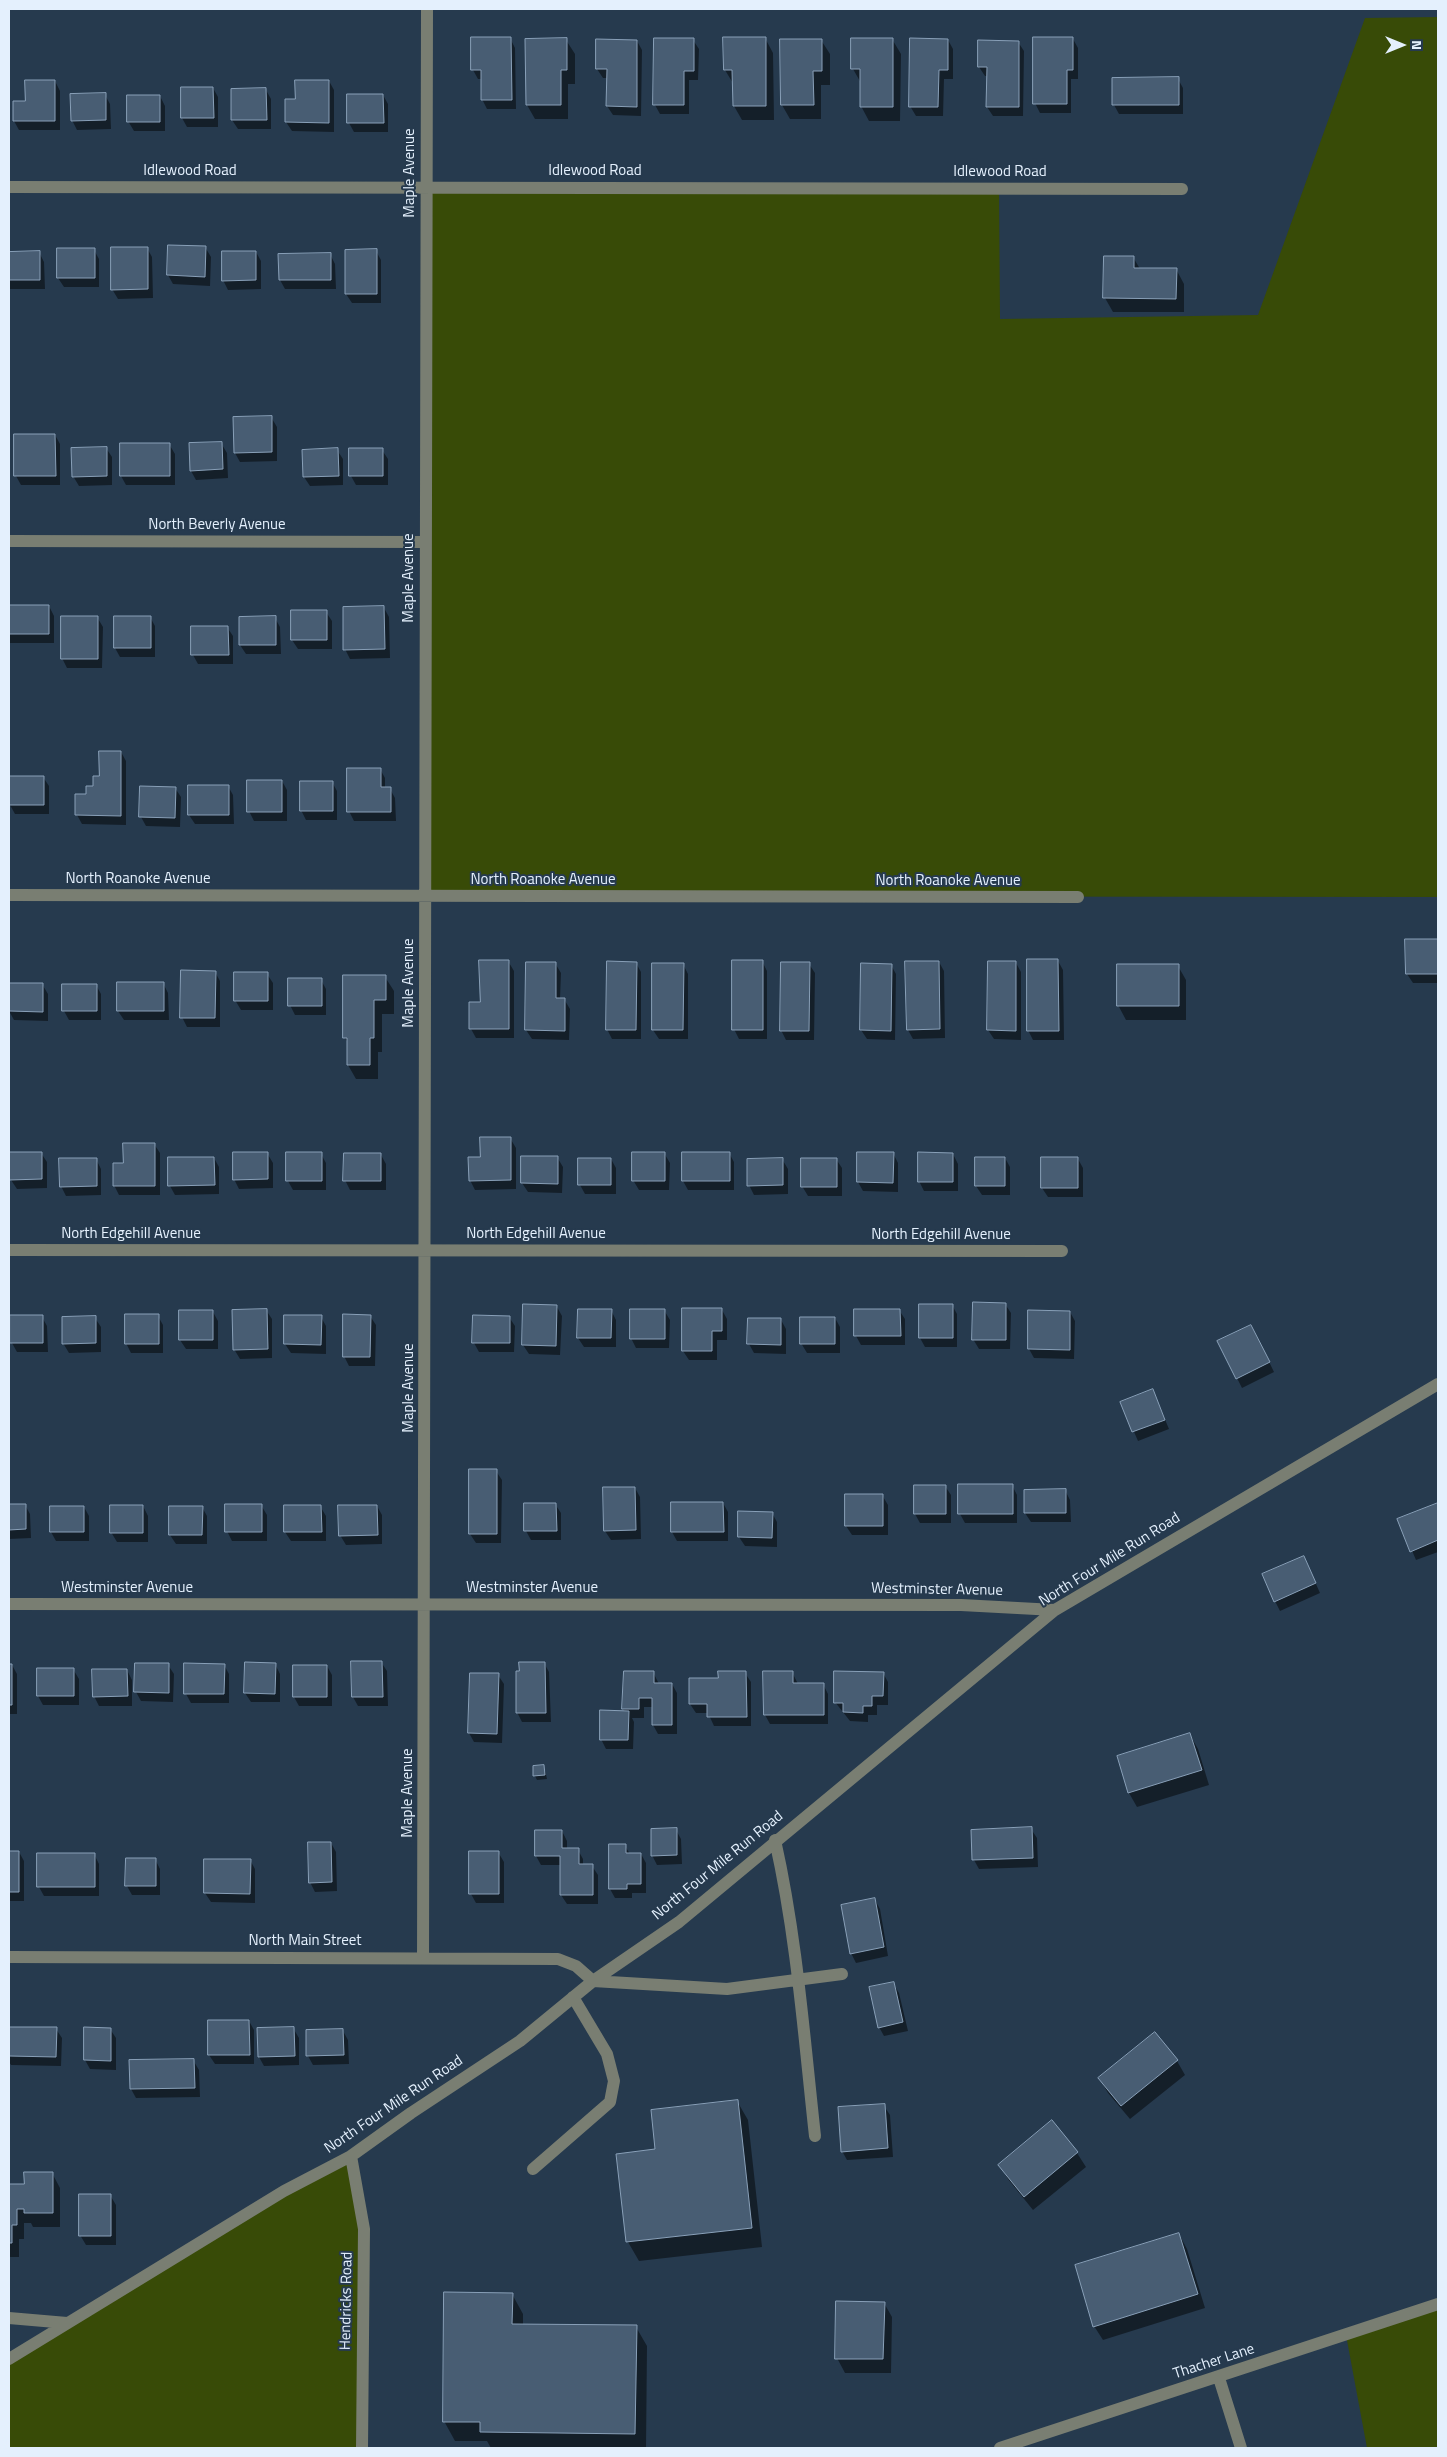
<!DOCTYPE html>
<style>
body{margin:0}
#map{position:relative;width:1447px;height:2457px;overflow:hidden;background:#263a4e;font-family:"Titillium Web",sans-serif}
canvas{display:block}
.frame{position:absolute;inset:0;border:10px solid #e4f0fd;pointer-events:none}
.north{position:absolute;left:1377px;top:20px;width:50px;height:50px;-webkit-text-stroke:4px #263a4e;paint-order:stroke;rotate:90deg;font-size:14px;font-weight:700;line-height:20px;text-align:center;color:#e4f0fd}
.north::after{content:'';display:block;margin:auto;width:18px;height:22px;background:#e4f0fd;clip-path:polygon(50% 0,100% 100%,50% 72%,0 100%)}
</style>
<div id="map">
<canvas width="1447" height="2457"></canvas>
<div class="frame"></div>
<div class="north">N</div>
</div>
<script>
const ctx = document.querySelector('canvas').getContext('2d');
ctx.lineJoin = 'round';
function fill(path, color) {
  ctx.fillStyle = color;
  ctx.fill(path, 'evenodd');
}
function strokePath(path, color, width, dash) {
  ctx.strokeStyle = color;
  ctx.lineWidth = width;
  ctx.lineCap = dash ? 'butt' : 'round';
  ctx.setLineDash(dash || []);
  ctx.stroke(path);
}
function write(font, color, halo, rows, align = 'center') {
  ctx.font = font + ' "Titillium Web",sans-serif';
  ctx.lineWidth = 4;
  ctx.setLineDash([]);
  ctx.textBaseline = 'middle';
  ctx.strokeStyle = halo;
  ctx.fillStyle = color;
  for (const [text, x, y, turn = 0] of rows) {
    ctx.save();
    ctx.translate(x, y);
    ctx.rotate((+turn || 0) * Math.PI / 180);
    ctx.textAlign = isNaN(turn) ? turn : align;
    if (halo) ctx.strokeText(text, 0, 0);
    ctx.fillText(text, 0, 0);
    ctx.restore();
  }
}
const green = new Path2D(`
 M1438 17V897L426 896 427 187 999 188 1000 319 1258 315 1365 18Z
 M351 2156 364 2229 362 2448H9V2359Z
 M1438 2304V2448H1367L1346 2335Z`);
const shadow = new Path2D(`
 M510 38 515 48 516 109H487L482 99V79H478L473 70Z
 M765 38 773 53 774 120H742L734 106V85L725 70Z
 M892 39 901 54 900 121H869L861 106V83L853 69Z
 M1073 39 1078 48V79H1071V113H1040L1035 103Z
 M526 40H566L575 54V84H568V119H535L527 105Z
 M693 40 699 49 698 80H689V114H660L655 105Z
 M781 40H821L830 54V85H821V119H790L782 105Z
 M948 40 953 49V79H944L943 116H916L910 106Z
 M637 41 642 50 641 116 613 115 607 106 608 78H603L597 69Z
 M1018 42 1024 51 1023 116H993L987 107 988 76H985L979 67Z
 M1113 79H1178L1183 88V114H1119L1114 105Z
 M55 81 60 91V130H19L14 121V103H26Z
 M329 81 334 90V132L292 131 286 122 296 100Z
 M182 88H213L218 97V127H187L182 118Z
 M266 90 271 99V129H238L232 120Z
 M105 95 110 104 111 129 77 130 72 120Z
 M383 95 388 104V132H354L349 123Z
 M160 96 165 106V131H134L128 121Z
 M205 247 211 257 210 286 173 284 168 275Z
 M147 248 152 257 153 298 118 299 112 289Z
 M94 250 99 259V287H64L58 278Z
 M376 251 381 260V303H352L346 294Z
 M39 252 44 262 45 289H10L9 253Z
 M256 252 261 261V289L228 290 223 280Z
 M330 254 335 264 336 289H285L280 280 279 255Z
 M1133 257 1140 269H1176L1184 284V312H1113L1105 298Z
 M271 417 277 427V461L240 462 235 453Z
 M55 435 60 444V485H21L16 476Z
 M221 443 227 453 228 478 196 480 191 471Z
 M169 444 175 454V485H126L121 476Z
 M106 448 112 457V485L79 486 73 476Z
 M337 450 343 459V485L310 486 304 477 303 451Z
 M382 450 388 459V485H356L351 476Z
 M9 606H49L54 616V643H9Z
 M384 608 389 617 390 658 350 659 345 649Z
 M326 612 332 621V649H298L292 640Z
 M97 617 103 627 102 668H67L62 658Z
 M150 617 155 626V657H120L115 648Z
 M240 618H275L280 627 281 654H246L240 645Z
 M227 627 233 636V664H198L193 655Z
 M121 752 126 761V825L82 824 77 815V795H87Z
 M380 769 385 778V789H390L395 798 396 821H354L349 811Z
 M43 777 49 786V814H15L10 805Z
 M282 781 287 790V821H254L249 811Z
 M332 782 337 791V820H306L301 810Z
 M228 786 233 795 234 824H195L189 815Z
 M175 788 181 797 180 827 146 826 141 817Z
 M1407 940H1438V983H1413L1407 974Z
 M508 961 514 971V1038H476L471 1029V1003H481Z
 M762 961 767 971V1039H739L734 1029Z
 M1058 961 1063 970 1064 1040H1033L1028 1030Z
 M939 962 944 971 945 1038 913 1039 908 1030Z
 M555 963 561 973 560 999H564L570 1009 569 1040 532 1039 526 1030Z
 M636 963 641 972V1039H612L607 1029Z
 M1016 963 1021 972V1040L994 1039 988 1030Z
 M683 964 688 974V1039H659L653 1030Z
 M809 964 815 973 814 1040H786L781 1030Z
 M891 965 896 974 895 1040 867 1039 861 1030Z
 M1178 966 1186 980V1020H1126L1118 1005Z
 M215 972 220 981V1027H187L182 1017Z
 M267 974 273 983V1010H241L235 1000Z
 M385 977 394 991V1014H382V1052H378V1079H356L348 1065V1043L345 1038Z
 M321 980 326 989V1015H295L290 1005Z
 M163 983 168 993 169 1020H124L118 1011V984Z
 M9 984H42L48 994V1021L14 1020 9 1011Z
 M96 985 101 994V1020H69L64 1011Z
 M510 1138 516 1148V1189L475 1190 470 1180 481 1158Z
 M154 1144 160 1153V1195H119L114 1185 124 1164Z
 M41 1153 47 1162V1188L17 1189 11 1180Z
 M267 1153 273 1163V1188L239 1189 234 1179Z
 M664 1153 670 1163 669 1190H639L633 1180Z
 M729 1153 734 1162V1190H688L683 1181Z
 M893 1153 898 1163V1192L863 1191 858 1182Z
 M321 1154 326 1163V1190H293L288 1181Z
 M953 1154 958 1164V1191H924L919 1181Z
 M381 1155 386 1164V1190H350L345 1180Z
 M523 1157H557L563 1167 562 1193 528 1192 522 1183Z
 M214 1158 219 1167V1194L175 1195 170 1186Z
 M1005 1158 1010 1167V1195H982L976 1186Z
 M96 1159 101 1169V1195L66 1196 61 1186Z
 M611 1159 616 1168V1194H585L580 1185Z
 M782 1159 788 1169V1194L754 1195 749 1185Z
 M836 1159 842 1168V1196H808L802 1186Z
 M1078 1159 1083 1168V1197H1048L1042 1188Z
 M1005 1304 1011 1313 1010 1349H979L973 1339Z
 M920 1305H952L957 1314V1347H925L920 1338Z
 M557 1307 562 1316 560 1355 529 1354 523 1345Z
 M266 1310 272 1319V1358L240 1359 234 1349Z
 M611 1310 616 1320V1347H584L578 1338Z
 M664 1310 670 1320 669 1348H636L631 1338Z
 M683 1310H722L727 1319V1340H717V1360H689L683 1351Z
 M899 1310 905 1319V1345H861L856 1336Z
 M1030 1311 1070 1312 1075 1321 1074 1359 1034 1358 1029 1349Z
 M213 1312 218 1321V1349H186L180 1340Z
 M158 1316 163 1325V1353H131L126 1343Z
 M370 1316 376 1325 375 1366H349L344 1356Z
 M42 1317 47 1326 48 1352H17L12 1343Z
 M321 1317 326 1326V1354L291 1353 285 1344Z
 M509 1317 515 1326 514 1352H479L474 1343Z
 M95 1318 101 1327V1352L69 1353 63 1343Z
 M835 1318 840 1327V1353H807L801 1343Z
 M781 1320 786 1329V1354L754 1353 749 1344Z
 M1256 1335 1274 1372 1242 1388 1237 1378Z
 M1153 1391 1169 1429 1138 1441 1121 1402Z
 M496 1471 502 1480 501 1543H476L470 1534Z
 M1012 1485 1017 1495V1523H965L960 1514Z
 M915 1486H945L951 1495V1523H920L915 1514Z
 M635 1488 640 1497 641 1539 611 1540 605 1531Z
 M1065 1490 1070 1500 1071 1522H1031L1025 1513Z
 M882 1495 888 1505V1535H852L846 1526Z
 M672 1503H723L728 1512V1541H677L672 1532Z
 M555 1504 561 1513V1540H531L526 1531Z
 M9 1505H25L30 1514 31 1538 9 1539Z
 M261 1505 267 1515V1541H232L227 1531Z
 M1438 1505V1552L1416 1560 1399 1520Z
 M143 1506 148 1516V1542H117L111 1532Z
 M320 1506 326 1516V1541H291L285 1532Z
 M377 1506 382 1515V1544L346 1545 340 1535Z
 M51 1507H84L89 1516V1541H56L51 1532Z
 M202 1507 207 1516V1544H176L170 1535Z
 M740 1512 772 1513 777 1522V1547L745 1546 739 1537Z
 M1304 1557 1320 1593 1280 1611 1275 1601Z
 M353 1662H381L387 1671 388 1706H358L353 1697Z
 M544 1663 549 1672 551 1722H522L517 1712Z
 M275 1664 280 1674V1702H251L245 1693Z
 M9 1665H12L17 1674V1714H9Z
 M168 1665 174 1674 173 1702 141 1701 136 1692Z
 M224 1665 229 1674V1703H191L186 1694Z
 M327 1666 332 1675V1706H299L294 1697Z
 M73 1669 79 1679V1705H43L38 1696Z
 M127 1670 132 1680V1706H99L94 1696Z
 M653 1672 659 1684H672L677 1693V1734H658L653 1725V1707H644V1718H632L634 1722 633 1749H606L601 1739 625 1712 623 1709Z
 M765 1672H792L798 1684H823L828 1694V1724H770L765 1715Z
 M745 1673 751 1682V1726H714L708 1713H696L690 1704 719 1679Z
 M883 1673 888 1682V1705H877V1715H868V1722L850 1721 835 1702Z
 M498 1675 504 1684 502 1743 474 1742 469 1733Z
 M1190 1735 1198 1749 1209 1785 1137 1807 1129 1793 1118 1757Z
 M544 1766 547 1779 537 1780 535 1776Z
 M1031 1829 1037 1838 1038 1867 979 1869 974 1860Z
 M676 1830 681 1839 682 1864 657 1865 652 1855Z
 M536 1831H562L567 1841V1850H578L583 1859V1866H592L598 1875V1904H567L561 1895V1865H541L536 1856Z
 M331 1843 336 1852 337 1891 315 1892 310 1882Z
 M625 1846 630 1854H641L646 1863V1893H632V1898H615L610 1889Z
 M9 1852H19L24 1861V1901H9Z
 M498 1852 504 1862V1903H476L471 1894Z
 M94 1854 99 1864V1896H44L39 1887Z
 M155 1859 160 1869V1895H132L127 1886Z
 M206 1860H250L255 1869V1903L211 1902 205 1893Z
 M875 1900 880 1909 888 1956 856 1963 851 1953Z
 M893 1983 899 1993 908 2031 884 2036 879 2027Z
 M249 2021 254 2030V2064H215L209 2055Z
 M9 2028 56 2029 62 2038 61 2066 11 2065 9 2062Z
 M293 2028 299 2038V2065L264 2066 259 2057Z
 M85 2029H110L116 2038V2070L90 2069 85 2060Z
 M343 2031 348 2040 349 2064 313 2065 308 2056Z
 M193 2060 199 2070 200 2097 136 2098 131 2089Z
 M1177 2061 1185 2075 1130 2119 1108 2093 1100 2079Z
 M737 2101 748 2120 762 2247 639 2261 628 2242 618 2155 657 2151Z
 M884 2106 890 2115 893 2157 847 2160 842 2151Z
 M1052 2122 1077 2153 1086 2167 1033 2210 1008 2179 1000 2165Z
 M52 2173 60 2188V2227H33L31 2223H24V2239H19V2257H9V2186H25Z
 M110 2195 116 2205V2245H86L80 2235Z
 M1179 2234 1187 2249 1205 2308 1103 2340 1094 2326Z
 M512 2294 523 2314V2325L636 2327 647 2346 646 2448H491L487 2441H455L444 2421Z
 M884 2303 892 2317 891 2373H845L837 2358Z`);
const building = new Path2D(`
 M471 37H511L512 100H481V70H471Z
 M723 37H766V106H733L732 70H724Z
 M1033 37H1073V70H1067V104H1033Z
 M567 38V70H561V105H526L525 39Z
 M654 38H694V71H684V105H653Z
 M851 38H893V107H860V69H851Z
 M910 38 948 39V70H939L938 107H909Z
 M596 39 637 40V107L606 106 607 69H596Z
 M780 39H822V71H813L814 105H781Z
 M978 40 1019 41V107H986L987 67H978Z
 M1179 77V105H1112V78Z
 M25 80H55V121H13V101H25Z
 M295 80H329V123L285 122V99H295Z
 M181 87H213L214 118H181Z
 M266 88 267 120H231V89Z
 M106 93V120L71 121 70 94Z
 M347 94H383L384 123H347Z
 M127 95H160V122H127Z
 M168 245 206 246 205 277 167 275Z
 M111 247H148V289L111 290Z
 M57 248H95V278H57Z
 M377 249V294H345V250Z
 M40 251V280H9V252Z
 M222 251H256V280L222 281Z
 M331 253V280H279L278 254Z
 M1104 256H1134V268H1177L1176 299 1103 298Z
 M272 416V452L234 453 233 417Z
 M14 434H55L56 476H14Z
 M222 442 223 469 190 471 189 443Z
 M120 443H170V476H120Z
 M107 447V476L72 477 71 448Z
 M338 448 339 476 303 477 302 450Z
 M349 448H383V476H349Z
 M9 605H49V634H9Z
 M384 606 385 649 343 650V607Z
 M291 610H327V640H291Z
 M61 616H98V659H61Z
 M114 616H151V648H114Z
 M276 616V645H239V617Z
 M191 626H228L229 655H191Z
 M99 751H121V816L75 815V794H86V786H93V776H99Z
 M347 768H381V787H391V812H347Z
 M9 776H44V805H9Z
 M247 780H282V812H247Z
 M300 781H333V811H300Z
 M188 785H229V815H188Z
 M140 786 176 787 175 818 139 817Z
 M1405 939H1438V974H1406Z
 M1027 959H1058L1059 1031H1027Z
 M479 960H509V1029H469V1002H480Z
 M732 960H763V1030H732Z
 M607 961 637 962 636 1030H606Z
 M905 961H939L940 1029 907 1030Z
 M988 961H1016V1031L987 1030Z
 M526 962H556V998H565V1031L525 1030Z
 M781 962H810L809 1031H780Z
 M652 963H684L683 1030H652Z
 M861 963 892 964 891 1031 860 1030Z
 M1117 964H1179V1006H1117Z
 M181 970 216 971 215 1018H180Z
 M234 972H268V1001H234Z
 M343 975H386V1000H374V1038H370V1065H347V1038H343Z
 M288 978H322V1006H288Z
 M117 982H164V1011H117Z
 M9 983H43V1012L9 1011Z
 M62 984H97V1011H62Z
 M480 1137H511V1180L469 1181 468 1157H480Z
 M123 1143H155V1186H113V1163H123Z
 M9 1152H42V1179L10 1180Z
 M233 1152H268V1179L233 1180Z
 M286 1152H322V1181H286Z
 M632 1152H665V1181H632Z
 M682 1152H730V1181H682Z
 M857 1152H894L893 1183 857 1182Z
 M918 1152 953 1153V1182H918Z
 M344 1153H381V1181H343Z
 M521 1156H558V1184L521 1183Z
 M168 1157H214L215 1185 168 1186Z
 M975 1157H1005V1186H975Z
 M1041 1157H1078V1188H1041Z
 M59 1158H97V1186L60 1187Z
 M578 1158H611V1185H578Z
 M783 1158V1185L747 1186V1159Z
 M801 1158H837V1187H801Z
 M973 1302 1006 1303V1340H972Z
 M523 1304 557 1305 556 1346 522 1345Z
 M919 1304H953V1338H919Z
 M682 1308H722V1331H712V1351H682Z
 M267 1309 268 1349 233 1350 232 1310Z
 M578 1309H612L611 1338H577Z
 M630 1309H665V1339H630Z
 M854 1309H900L901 1336H854Z
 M179 1310H213V1340H179Z
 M1028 1310 1070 1311V1350L1028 1349Z
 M125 1314H159V1344H125Z
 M343 1314 371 1315 370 1357H343Z
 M10 1315H43V1343H10Z
 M284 1315H322L321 1345 284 1344Z
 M473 1315 510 1316V1343H472Z
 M96 1316V1343L62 1344V1317Z
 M800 1317H835V1344H800Z
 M748 1318H781V1345L747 1344Z
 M1251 1325 1270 1362 1236 1379 1217 1341Z
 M1153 1389 1165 1420 1132 1432 1120 1402Z
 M469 1469H497V1534H469Z
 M958 1484H1013V1514H958Z
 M914 1485H946V1514H914Z
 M603 1487H635L636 1530 604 1531Z
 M1066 1489V1513H1024V1490Z
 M845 1494H883V1526H845Z
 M671 1502H723L724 1532H671Z
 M524 1503H556L557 1531H524Z
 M1438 1503V1540L1410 1552 1397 1519Z
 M9 1504H26V1529L9 1530Z
 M225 1504H262V1532H225Z
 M110 1505H143V1533H110Z
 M284 1505H321L322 1532H284Z
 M338 1505H377L378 1535 339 1536Z
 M50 1506H84V1532H50Z
 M169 1506H203L202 1535H169Z
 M738 1511 773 1512 772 1538 738 1537Z
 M1304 1556 1316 1583 1274 1602 1262 1574Z
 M351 1661H382L383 1697H352Z
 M245 1662 276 1663 275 1694 244 1693Z
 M519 1662H545L546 1713H516V1671H519Z
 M135 1663H169V1693L134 1692Z
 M184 1663 225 1664 224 1694H184Z
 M9 1664H12V1705H9Z
 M293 1665H327V1697H293Z
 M37 1668H74V1696H37Z
 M92 1669H127L128 1696 93 1697Z
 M624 1671H654V1683H672V1725H652V1698H639V1709H622Z
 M718 1671H746L747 1717H707V1704H689V1678H718Z
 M763 1671H793V1683H824V1715H764Z
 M834 1671 884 1672 883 1696H872V1706H863V1713L843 1712V1703H834Z
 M470 1673H499L497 1734 468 1733Z
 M600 1710 629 1711 628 1740H600Z
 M1190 1733 1202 1770 1128 1793 1117 1756Z
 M544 1765 545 1775 533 1776V1766Z
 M1032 1827 1033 1858 972 1860 971 1830Z
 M677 1828V1855L651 1856V1829Z
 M535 1830H562V1848H579V1864H593V1895H560V1856H535Z
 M308 1842H331L332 1882 309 1883Z
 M609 1844H626V1853H641V1884H627V1889H609Z
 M9 1851H19V1892H9Z
 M469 1851H499V1894H469Z
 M37 1853H95V1887H37Z
 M126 1858H156V1886H125Z
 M204 1859H251L250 1894 204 1893Z
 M875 1898 884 1947 850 1954 841 1905Z
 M894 1982 903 2022 878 2028 869 1987Z
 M208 2020H249L250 2055H208Z
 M9 2027H57L56 2057 9 2056Z
 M84 2027 111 2028V2061L84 2060Z
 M294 2027 295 2056 258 2057 257 2028Z
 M343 2029 344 2055 306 2056V2030Z
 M1155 2032 1178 2060 1121 2106 1098 2078Z
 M194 2059 195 2088 130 2089 129 2060Z
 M738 2100 752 2228 626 2242 616 2154 655 2149 651 2110Z
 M885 2104 888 2148 841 2152 838 2107Z
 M1052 2120 1078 2152 1024 2197 998 2165Z
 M24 2172H53V2213H24V2209H17V2225H12V2243H9V2184H24Z
 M79 2194H111V2236H79Z
 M1179 2233 1198 2294 1093 2327 1075 2265Z
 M444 2292 513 2293 512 2324 637 2325 635 2434 480 2432V2422H443Z
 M836 2301 885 2302 883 2359H835Z`);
const minor = new Path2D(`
 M9 187 1182 189
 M9 541 425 542
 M9 895 1078 897
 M9 1250 1062 1251
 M9 1604 961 1605 1055 1610
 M775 1840C797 1938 804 2037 815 2136
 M9 1957 558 1959 576 1966 593 1981 727 1989 842 1974
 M423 1958 427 9
 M351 2156 364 2229 362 2448
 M533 2169 610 2102 614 2081 607 2054 573 1997
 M9 2318 67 2323
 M9 2359 284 2191 351 2156 411 2113 520 2041 593 1981 679 1922 1055 1610 1438 1384
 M1219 2378 1241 2448
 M1000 2448 1438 2304`);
const streetNames = [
 ["Idlewood Road",190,171],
 ["Idlewood Road",595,171],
 ["Idlewood Road",1000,172],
 ["Maple Avenue",410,173,-90],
 ["North Beverly Avenue",217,525],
 ["Maple Avenue",409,578,-90],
 ["North Roanoke Avenue",138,879],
 ["North Roanoke Avenue",543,880],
 ["North Roanoke Avenue",948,881],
 ["Maple Avenue",409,983,-90],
 ["North Edgehill Avenue",131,1234],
 ["North Edgehill Avenue",536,1234],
 ["North Edgehill Avenue",941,1235],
 ["Maple Avenue",409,1388,-90],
 ["North Four Mile Run Road",1110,1560,-32],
 ["Westminster Avenue",127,1588],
 ["Westminster Avenue",532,1588],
 ["Westminster Avenue",937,1590,1],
 ["Maple Avenue",408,1793,-90],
 ["North Four Mile Run Road",718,1866,-39],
 ["North Main Street",305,1941],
 ["North Four Mile Run Road",394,2105,-34],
 ["Hendricks Road",347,2301,-89],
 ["Thacher Lane",1214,2362,-18]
];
fill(green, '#384b07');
fill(shadow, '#0007');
fill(building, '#485d73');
strokePath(building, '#89a0b8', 1);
strokePath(minor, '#797e72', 12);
write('15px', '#e4f0fd', '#263a4e', streetNames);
</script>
